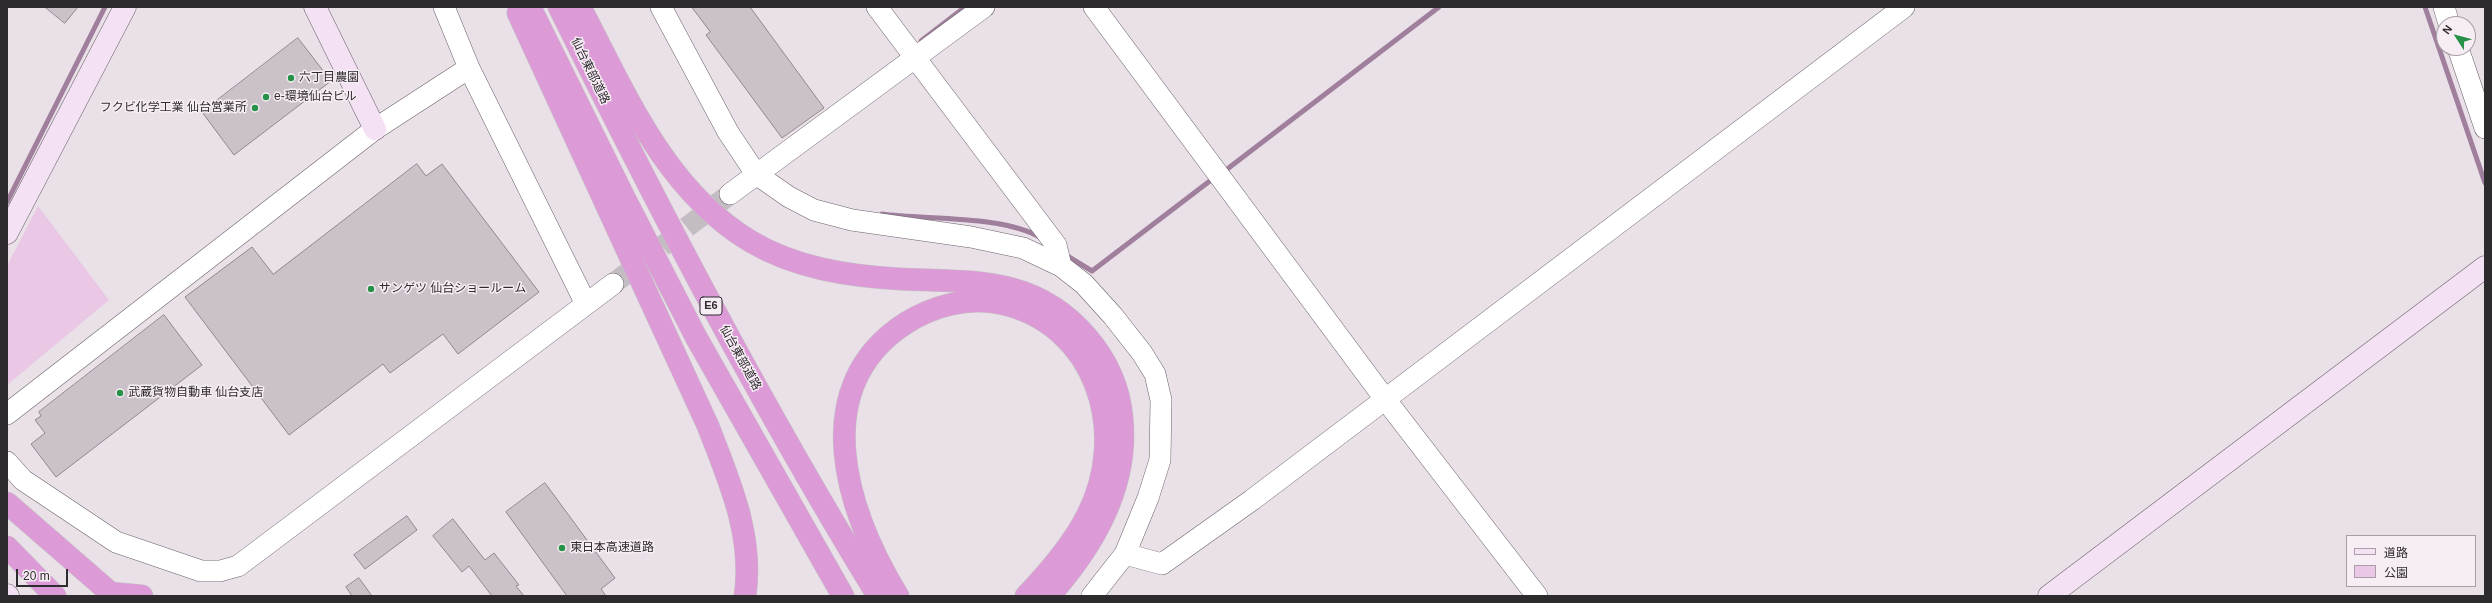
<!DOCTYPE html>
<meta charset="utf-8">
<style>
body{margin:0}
#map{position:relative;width:2492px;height:603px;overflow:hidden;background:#e9e0e8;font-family:Helvetica,"Noto Sans JP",sans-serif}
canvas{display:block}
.frame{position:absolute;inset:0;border:8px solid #2e2b2e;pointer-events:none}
.legend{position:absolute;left:2346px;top:535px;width:130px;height:52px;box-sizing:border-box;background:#f7edf5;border:1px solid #a79fa5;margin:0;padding:5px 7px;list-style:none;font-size:12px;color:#2e2b2e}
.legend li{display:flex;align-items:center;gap:8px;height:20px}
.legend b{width:20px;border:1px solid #a79fa5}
.north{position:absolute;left:2436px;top:16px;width:40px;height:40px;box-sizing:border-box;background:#f7edf5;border:1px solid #a79fa5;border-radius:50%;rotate:306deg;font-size:11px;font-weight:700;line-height:16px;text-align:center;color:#2e2b2e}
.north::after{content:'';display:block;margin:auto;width:14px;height:18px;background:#279148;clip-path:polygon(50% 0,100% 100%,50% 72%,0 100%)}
.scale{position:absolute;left:16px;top:569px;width:52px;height:18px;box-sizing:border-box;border:2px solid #2e2b2e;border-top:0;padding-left:5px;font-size:12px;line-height:14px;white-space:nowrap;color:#2e2b2e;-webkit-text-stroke:3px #f7edf5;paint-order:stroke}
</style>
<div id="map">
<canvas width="2492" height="603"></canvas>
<div class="frame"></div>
<ul class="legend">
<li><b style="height:5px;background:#f4e1f3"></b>道路</li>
<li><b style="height:11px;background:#e9c7e5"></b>公園</li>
</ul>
<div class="north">N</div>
<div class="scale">20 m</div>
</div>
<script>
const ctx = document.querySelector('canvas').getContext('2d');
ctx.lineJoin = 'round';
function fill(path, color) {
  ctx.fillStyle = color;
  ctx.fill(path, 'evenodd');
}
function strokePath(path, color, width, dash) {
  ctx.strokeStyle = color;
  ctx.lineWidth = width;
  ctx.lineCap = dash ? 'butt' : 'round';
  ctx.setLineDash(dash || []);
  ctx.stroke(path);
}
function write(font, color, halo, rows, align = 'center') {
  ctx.font = font + ' Helvetica,"Noto Sans JP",sans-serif';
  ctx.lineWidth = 3;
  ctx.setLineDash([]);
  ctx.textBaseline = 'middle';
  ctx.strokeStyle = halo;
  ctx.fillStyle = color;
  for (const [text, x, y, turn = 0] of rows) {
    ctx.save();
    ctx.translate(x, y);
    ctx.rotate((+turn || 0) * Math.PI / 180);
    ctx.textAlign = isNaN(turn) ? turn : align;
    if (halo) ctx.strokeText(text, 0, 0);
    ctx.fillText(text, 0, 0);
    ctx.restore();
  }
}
const green = new Path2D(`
 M38 206 109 300 7 385V266Z`);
const stream = new Path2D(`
 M2425 7 2485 183
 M921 41 965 7
 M1222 173 1439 7
 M7 202 105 7
 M882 214C925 220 1005 215 1041 238
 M1064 254 1092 271 1215 177`);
const building = new Path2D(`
 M45 7H78L65 23Z
 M692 7H750L824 108 782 138 706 35 710 32Z
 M298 38 331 81 234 155 202 112Z
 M417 164 426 176 442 164 539 292 458 354 443 334 390 373 383 364 289 435 185 297 252 247 273 274Z
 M164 315 202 365 56 477 31 444 45 433 35 420 41 416 39 412Z
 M545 483 615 578 601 589 606 596H567L506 512Z
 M407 516 417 530 365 569 354 555Z
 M453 519 485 560 494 553 519 585 516 586 524 596H492L469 566 462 572 433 536Z
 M359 578 372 596H352L346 587Z`);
const streetTunnel = new Path2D(`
 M613 284 730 194`);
const street = new Path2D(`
 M444 7 469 68
 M661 7 728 132 756 174 789 197 814 210 852 220 971 237 1023 248 1061 266 1084 284 1113 316 1142 353 1155 374 1161 400 1160 460 1148 498 1125 554 1092 596
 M877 7 1056 245 1061 266
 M1094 7 1385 399 1537 596
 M2444 7 2449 24
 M2458 48 2485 128
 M730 194 984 7
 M7 414 375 129 469 68 586 304
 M7 462 23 480 116 542 201 571H220L238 566 613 284
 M1125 554 1162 564 1252 500 1904 7`);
const secondary = new Path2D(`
 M315 7 375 129
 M7 233 125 7
 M7 595 8 596
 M2049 596 2485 267`);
const highway = new Path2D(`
 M530 7 624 197 696 337 843 596
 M559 7C658 208 761 405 878 596
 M580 7C625 92 664 189 750 241 795 268 848 276 900 279 937 281 976 279 1013 289 1071 305 1117 359 1122 418 1129 487 1093 547 1049 596
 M518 13 708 426C729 480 754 536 745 596
 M7 503 114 596
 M7 547 55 596
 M110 593 142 596
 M898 596C847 512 805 388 906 323 933 306 967 297 999 303 1097 323 1130 433 1087 516 1072 545 1049 572 1026 596`);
const markers = [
 [291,78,4,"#279148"],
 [266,97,4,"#279148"],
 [255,108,4,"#279148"],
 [371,289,4,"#279148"],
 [120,393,4,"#279148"],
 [562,548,4,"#279148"]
];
const shields = [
 [711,306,22]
];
const shieldNames = [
 ["E6",711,306]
];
const streetNames = [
 ["仙台東部道路",590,71,64],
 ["仙台東部道路",740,358,61]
];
const poiNames = [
 ["六丁目農園",299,78],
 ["e-環境仙台ビル",274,97],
 ["フクビ化学工業 仙台営業所",247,108,"right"],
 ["サンゲツ 仙台ショールーム",379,289],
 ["武蔵貨物自動車 仙台支店",128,393],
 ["東日本高速道路",570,548]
];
fill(green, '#e9c7e5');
strokePath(stream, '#a07f9d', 5);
fill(building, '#cac1c9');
strokePath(building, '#90888f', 1);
strokePath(streetTunnel, '#c4bcc3', 21, [21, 10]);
strokePath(street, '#6a6269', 22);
strokePath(secondary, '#6a6269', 23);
strokePath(highway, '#c4c4c4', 23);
strokePath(street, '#fff', 21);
strokePath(secondary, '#f4e1f3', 22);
strokePath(highway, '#dc9bd7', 22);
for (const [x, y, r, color] of markers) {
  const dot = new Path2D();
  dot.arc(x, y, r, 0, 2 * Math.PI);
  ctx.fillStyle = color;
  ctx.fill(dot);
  strokePath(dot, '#f7edf5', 1.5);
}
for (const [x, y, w] of shields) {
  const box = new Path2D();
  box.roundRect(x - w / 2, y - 9, w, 18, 3);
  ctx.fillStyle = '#f7edf5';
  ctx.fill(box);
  strokePath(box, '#2e2b2e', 1);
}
write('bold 11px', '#2e2b2e', null, shieldNames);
write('12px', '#2e2b2e', '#f7edf5', streetNames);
write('12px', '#2e2b2e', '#f7edf5', poiNames, 'left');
</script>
